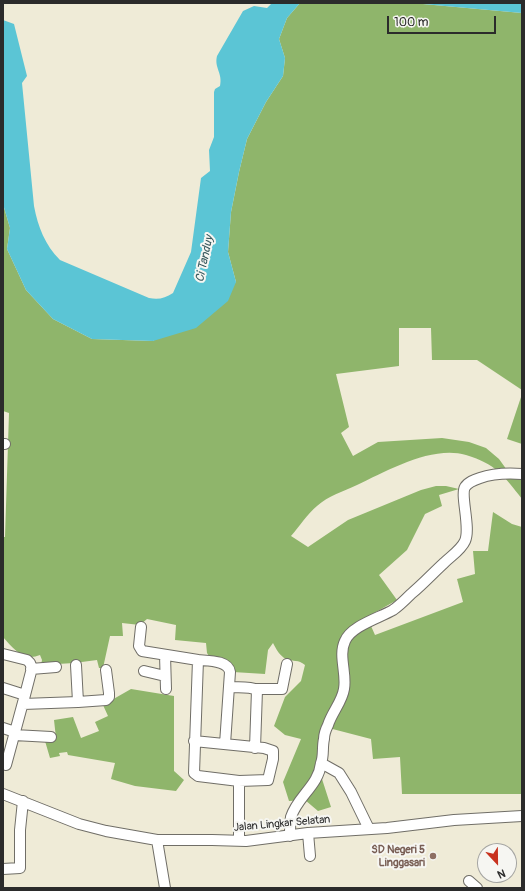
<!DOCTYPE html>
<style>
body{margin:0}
#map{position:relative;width:525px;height:891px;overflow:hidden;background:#efebd7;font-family:Pangolin,sans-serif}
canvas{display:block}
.frame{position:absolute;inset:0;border:4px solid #2b2b2b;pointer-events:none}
.north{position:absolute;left:477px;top:843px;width:40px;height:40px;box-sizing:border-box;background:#f6f6f2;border:1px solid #a5a5a2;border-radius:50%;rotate:158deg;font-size:11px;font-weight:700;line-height:16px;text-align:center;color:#2b2b2b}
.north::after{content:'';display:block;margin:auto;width:14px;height:18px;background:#c8321e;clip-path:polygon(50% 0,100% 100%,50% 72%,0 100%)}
.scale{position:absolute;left:387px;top:16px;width:109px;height:18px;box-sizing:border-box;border:2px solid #2b2b2b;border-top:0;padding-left:5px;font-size:12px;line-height:14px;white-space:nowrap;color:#2b2b2b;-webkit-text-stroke:3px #f6f6f2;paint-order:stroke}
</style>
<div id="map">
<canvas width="525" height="891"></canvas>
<div class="frame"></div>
<div class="north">N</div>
<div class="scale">100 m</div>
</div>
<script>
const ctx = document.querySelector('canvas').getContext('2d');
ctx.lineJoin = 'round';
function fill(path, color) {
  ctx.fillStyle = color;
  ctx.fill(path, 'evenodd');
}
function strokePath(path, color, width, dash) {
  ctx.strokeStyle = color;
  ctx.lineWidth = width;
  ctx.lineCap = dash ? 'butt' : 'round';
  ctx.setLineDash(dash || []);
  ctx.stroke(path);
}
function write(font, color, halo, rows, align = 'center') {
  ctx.font = font + ' Pangolin,sans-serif';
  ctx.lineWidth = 4;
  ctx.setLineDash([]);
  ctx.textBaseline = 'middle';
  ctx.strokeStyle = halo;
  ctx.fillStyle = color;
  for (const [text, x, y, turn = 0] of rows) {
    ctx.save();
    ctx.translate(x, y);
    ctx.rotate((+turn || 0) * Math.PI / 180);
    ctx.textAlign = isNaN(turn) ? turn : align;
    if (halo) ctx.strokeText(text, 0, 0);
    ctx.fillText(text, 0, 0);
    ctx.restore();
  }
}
const forest = new Path2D(`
 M300 3H412L522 13V390L477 360H432L431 328H399V366L336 374 349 427 341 433 353 456 378 442 442 438 469 442 486 448 499 459 512 477 522 478V499C504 476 496 464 466 455 432 445 387 471 357 485 344 491 328 496 317 506 308 513 299 527 291 536L308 547 348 520 421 490 436 486H446L459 489 439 495 442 506 425 514 407 550 379 575 397 600 367 617 375 635 463 602 457 579 475 574 473 551H488L493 512 512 524 522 527V794H402L400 757 373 759 371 739 321 726 319 759 322 779 331 807 318 811 305 800 289 801 283 782 301 739 285 735 274 726 285 697 301 681 305 665C298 659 294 662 286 659 280 656 276 649 273 643L268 650 265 674 233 672V665L211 659 207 653 206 643 175 640 176 625 147 619 140 625 122 623 123 636H110L103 668H99L97 660 74 663 41 665 42 660 40 655C23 662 13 648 3 637V537H5L9 413 3 411V204L10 228 7 249 26 290 53 319 92 339 153 341 236 282 228 252 231 212 239 172 247 139 266 102 283 76 285 58 279 39 287 18Z
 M522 394V444L507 439Z
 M131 689 174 696V771L184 780 176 791 135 786 111 779 115 763 68 755 67 752 59 753 60 756 50 758 45 741 56 738 54 720 73 717 81 738 99 731 95 722 108 716 103 705Z`);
const water = new Path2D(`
 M272 3H300L287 18 279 39 285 58 283 76 266 102 247 139 239 172 231 212 228 252 236 282 228 301 196 328 153 341 92 339 53 319 26 290 7 249 10 228 3 204V20L14 24 27 76 22 83 34 206C38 227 45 245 60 260L149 298C159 300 165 298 173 293L191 252 201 178 210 171 209 150 214 137V92L215 89 220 86C223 73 214 68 217 56L243 11 254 6 267 8Z
 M412 3H522V13Z`);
const minor = new Path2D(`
 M3 444H5
 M141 627 139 646 142 651 198 660 194 773 198 776 239 781V841
 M3 654 27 660 30 663 32 668 25 695 6 765 3 764
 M165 655 166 689
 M198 660C208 661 228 660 230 672L225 744
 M76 665 78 702
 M31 669 56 667
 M144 671 165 676
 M229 687C238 688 249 686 257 690L255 748
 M3 688 25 695
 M256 689H282L287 664
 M23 704 78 702 106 700 109 697V693L106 670
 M3 728 15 732
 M14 735 51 737
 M194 741 264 748 273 751V759L268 780 239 781
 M3 794 79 824 106 831 157 840H212L246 841 308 833 387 828 454 820 522 816
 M369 829 351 792 339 773 321 763C324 756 322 747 324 739 324 734 326 729 328 725 332 712 342 702 344 689 347 674 338 655 345 641 351 626 379 618 393 610 399 606 405 600 411 594 423 584 433 573 444 563 451 556 461 550 465 541 471 528 460 495 465 487 468 482 474 480 480 478 494 473 508 473 522 474
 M308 833 310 856
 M290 836C290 830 290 823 291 817 297 797 319 785 321 763
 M157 840 165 888
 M3 869 20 868V830L23 801
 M469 881 477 888`);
const markers = [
 [433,856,4,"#8d6e63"]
];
const streetNames = [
 ["Jalan Lingkar Selatan",282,824,-5]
];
const educationNames = [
 ["SD Negeri 5",425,850],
 ["Linggasari",425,863]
];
const waterNames = [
 ["Ci Tanduy",205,259,-78]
];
fill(forest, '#8fb56b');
fill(water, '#5bc5d5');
strokePath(minor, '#706e67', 12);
strokePath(minor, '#fff', 10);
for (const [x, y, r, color] of markers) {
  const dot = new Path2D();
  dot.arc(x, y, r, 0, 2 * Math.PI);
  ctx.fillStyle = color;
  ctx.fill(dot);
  strokePath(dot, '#f6f6f2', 1.5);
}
write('11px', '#2b2b2b', '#f6f6f2', streetNames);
write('bold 11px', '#785e54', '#f6f6f2', educationNames, 'right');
write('italic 12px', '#39595e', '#f6f6f2', waterNames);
</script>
